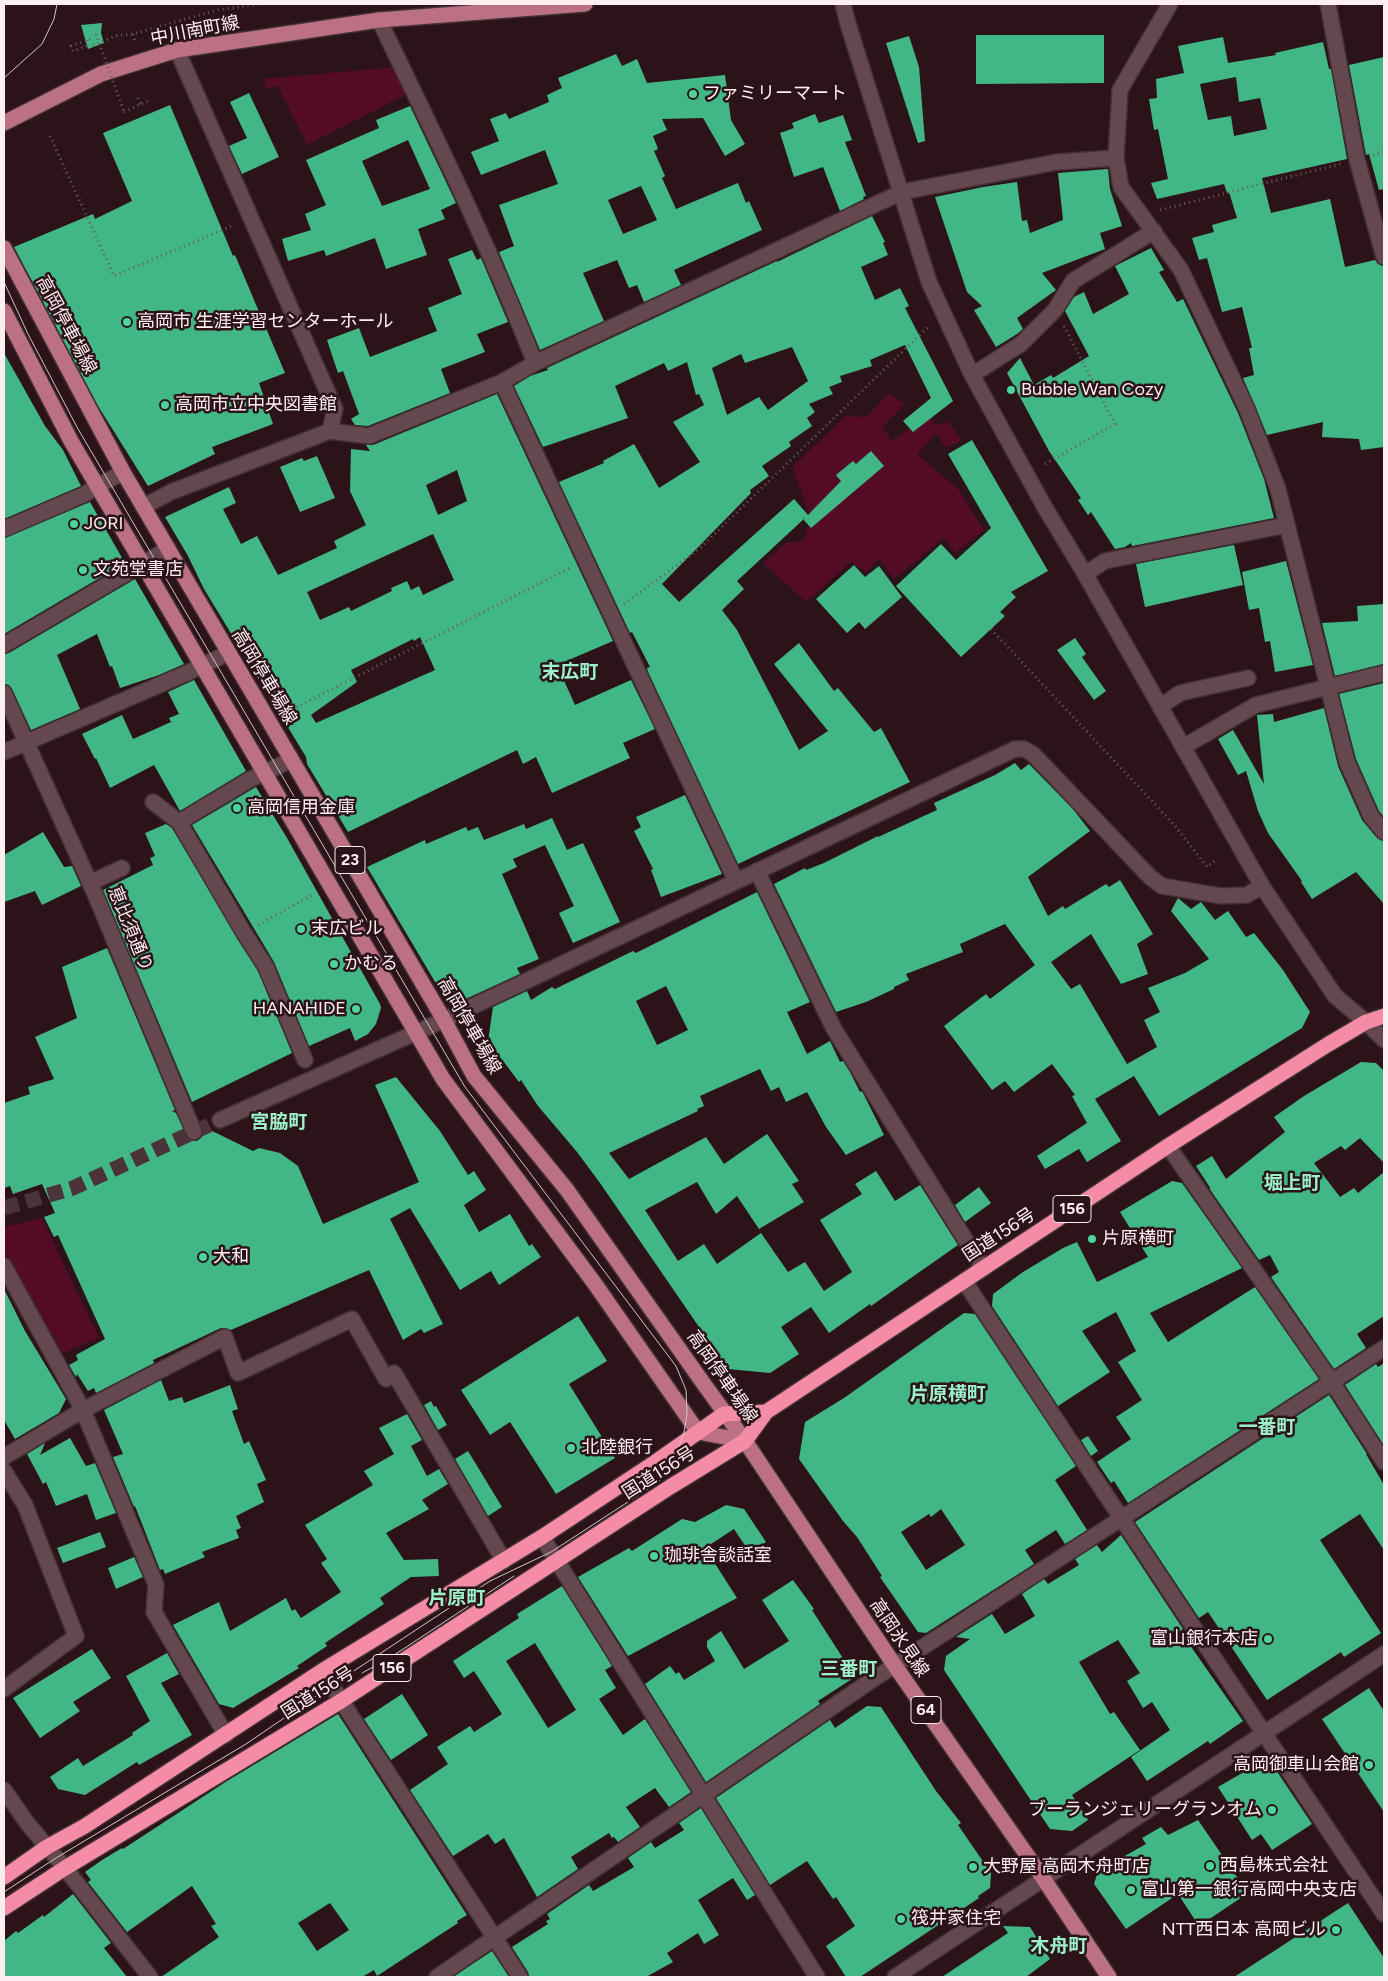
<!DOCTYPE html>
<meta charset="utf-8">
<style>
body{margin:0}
#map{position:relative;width:1388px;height:1981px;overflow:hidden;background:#2b1319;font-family:Figtree,sans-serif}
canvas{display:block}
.frame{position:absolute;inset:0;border:5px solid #fdeef1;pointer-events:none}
</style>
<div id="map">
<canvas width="1388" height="1981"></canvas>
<div class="frame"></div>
</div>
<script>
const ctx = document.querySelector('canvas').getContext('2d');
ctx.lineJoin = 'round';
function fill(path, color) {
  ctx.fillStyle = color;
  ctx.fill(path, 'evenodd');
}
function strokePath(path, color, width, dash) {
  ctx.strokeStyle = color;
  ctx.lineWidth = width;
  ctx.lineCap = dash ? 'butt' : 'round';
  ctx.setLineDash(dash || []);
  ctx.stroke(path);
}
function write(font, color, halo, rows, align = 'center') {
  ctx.font = font + ' Figtree,"Noto Sans JP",sans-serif';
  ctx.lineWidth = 5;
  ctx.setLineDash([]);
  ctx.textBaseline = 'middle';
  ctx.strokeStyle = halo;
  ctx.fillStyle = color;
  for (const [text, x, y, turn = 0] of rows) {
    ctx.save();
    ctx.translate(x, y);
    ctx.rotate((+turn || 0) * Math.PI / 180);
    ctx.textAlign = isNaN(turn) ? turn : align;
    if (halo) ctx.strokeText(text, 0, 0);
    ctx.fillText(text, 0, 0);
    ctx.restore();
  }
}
const green = new Path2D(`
 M394 67 407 94 307 145 278 86 267 89 263 79Z
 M888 393 905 404 882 427 892 441 929 413 935 426 948 421 962 440 946 448 936 433 917 454 959 490 984 530 955 553 944 538 894 579 879 559 867 572 851 562 806 602 763 563 786 543 803 541 811 518 792 467 846 416 867 417Z
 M42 1218 99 1338 61 1354 4 1252V1227Z`);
const building = new Path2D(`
 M102 23 101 33 104 43 88 49 81 25Z
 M976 35H1104V83L976 84Z
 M909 36 919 67 925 141 918 143 886 43Z
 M1223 37 1228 63 1276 55 1275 53 1323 42 1329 69H1331L1347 159 1262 178 1271 213 1330 199 1345 267 1375 260 1378 264 1384 266V447L1361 450 1359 439 1322 437 1323 422 1267 435 1243 378 1254 375 1249 348H1252L1242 307 1222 312 1207 258 1199 260 1192 238 1214 232 1212 225 1237 218 1229 192 1227 193 1224 184 1157 199 1151 183 1168 179 1158 129 1154 130 1149 99 1157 98 1156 79 1184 73 1178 46ZM1236 77 1239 102 1260 98 1267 129 1234 136 1231 116 1208 120 1200 84Z
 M616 54 622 66 637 59 647 83 725 75 731 120 745 144 725 156 703 118 662 119 667 130 653 136 658 149 654 151 665 176 662 178 676 209 738 183 746 203 749 201 762 230 674 270 681 285 644 302 637 285 629 288 617 260 583 273 604 321 540 350 499 252 514 246 499 205 558 184 545 150 481 175 471 152 499 141 490 119 506 113 509 119 549 102 547 95 562 88 558 78ZM641 186 657 220 623 234 608 200Z
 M1384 57V189L1379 190 1369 154 1366 155 1349 65Z
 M249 93 279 157 242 174 229 146 247 138 230 102Z
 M170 105 233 256 235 255 285 373 259 383 273 424 212 447 215 454 148 486 98 406 14 247 93 214 95 219 132 201 103 133Z
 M410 106 456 203 441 210 445 219 418 229 427 255 386 269 375 238 326 256 324 250 288 261 282 239 311 230 305 214 326 205 306 160 379 128 376 120ZM408 140 430 189 382 206 362 161Z
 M815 114 819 123 843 115 852 140 845 142 866 196 863 197 864 199 840 211 823 167 794 177 780 133 794 128 792 123Z
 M1108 169 1110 189 1122 226 1100 233 1105 249 1042 273 1056 290 1017 318 1023 329 1017 334 996 347 974 310 982 306 967 292 935 197 983 187 1017 182 1022 221 1027 220 1030 233 1063 220 1058 173Z
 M872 216 885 242 883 243 888 255 861 267 875 300 900 288 909 306 905 308 953 401 913 432 903 421 931 398 905 345 870 360 872 366 840 376 842 382 829 387 833 394 809 404 815 412 807 418 812 426 789 442 791 446 762 466 769 476 750 490 751 493 662 584 679 602 794 499 808 515 841 481 836 475 853 461 856 464 871 451 884 466 811 528 803 519 806 517 737 581 744 589 722 610 737 630 799 750 828 731 774 664 799 643 834 691 838 688 874 732 881 728 910 782 738 864 648 672 647 668 650 667 632 632 630 633 559 482 604 463 603 461 634 444 659 488 700 462 673 422 704 405 699 394 696 395 687 362 668 371 664 363 615 386 628 418 543 447 514 386 530 376 548 370 547 368 777 261V262ZM792 347 808 381 768 410 759 397 727 415 712 368 741 354 745 363Z
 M1151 248 1164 270 1159 272 1177 302 1183 299 1238 413 1264 479 1274 518 1132 546 1131 543 1125 547 1115 549 1091 512 1088 515 1078 500 1081 498 1049 451 1007 373 1020 358 1034 385 1051 375 1053 378 1089 356 1065 311 1074 297 1084 292 1093 314 1129 294 1115 266Z
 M472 250 477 260 481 258 508 322 477 334 485 352 441 369 450 393 368 426 355 425 351 419 359 414 343 371 338 373 327 340 359 328 370 357 437 331 428 308 462 294 448 259Z
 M4 353 45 426 63 450 81 486 4 519Z
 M497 394 613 641 557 665 575 705 631 680 655 729 623 743 630 758 552 793 536 757 523 764 517 750 348 832 307 764 306 757 204 589 188 556 165 517 229 487 236 503 223 509 241 544 257 536 278 575 337 548 334 541 366 525 350 491 351 449 370 451 366 445H373ZM457 470 467 501 438 515 426 485ZM433 534 454 580 423 595 419 586 411 590 407 581 391 588 392 591 351 611 349 607 320 620 307 592ZM420 637 435 670 316 723 311 715 357 682 351 670 413 639 414 641Z
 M972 440 1048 571 1011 592 1016 597 1000 612 1005 616 961 657 896 586 941 544 956 560 991 528 948 454Z
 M317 456 335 498 300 512 280 467 302 458 304 461Z
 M90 502 125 563 4 634V538Z
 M1234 545 1243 585 1145 607 1136 564Z
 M1286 561 1313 665 1275 672 1270 641 1265 642 1259 608 1249 610 1242 572Z
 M854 565 865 577 879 566 902 597 865 629 859 622 847 633 816 599Z
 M135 579 184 664 159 675 120 688 112 666 110 667 97 634 57 655 80 709 31 730 12 689 9 685 4 684V654L9 653Z
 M1384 604V664L1335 676 1322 623 1358 621 1357 606Z
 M1075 638 1086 654 1082 657 1106 691 1094 700 1057 650Z
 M194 680 246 771 180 811 154 765 110 788 96 758 95 759 82 734 122 715 133 739 171 722 169 718 179 714 168 692Z
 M1384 683V817L1379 811 1356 759 1339 694Z
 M1324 708 1338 766 1362 820 1377 838 1384 841V904L1356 872 1312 899 1301 882 1302 881 1268 833 1258 811 1246 771 1238 775 1218 739 1233 730 1264 784 1257 715 1273 714 1274 722Z
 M1015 763 1021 770 1029 764 1073 809 1090 831 1028 877 1048 916 1063 906 1065 909 1106 884 1109 887 1120 880 1153 934 1137 944 1148 974 1121 984 1091 934 1051 962 1071 989 1080 984 1127 1064 1157 1047 1144 1020 1160 1012 1148 988 1185 973 1209 959 1171 911 1178 898 1191 909 1201 902 1215 920 1228 911 1246 937 1254 933 1283 970 1310 1012 1302 1028 1159 1116 1134 1076 1095 1099 1121 1141 1087 1162 1079 1149 1045 1169 1037 1156 1087 1123 1072 1096 1075 1095 1052 1064 1014 1092 1005 1081 992 1090 944 1026 986 994 990 999 1035 965 1005 924 960 944 963 952 906 974 909 980 894 987V989L866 1002 836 1012 774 884 805 868 806 870 824 863 878 836V837L937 810 934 803 995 775Z
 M256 787 287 838 380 1004 381 1008 376 1024 368 1034 355 1041 350 1028 309 1046 274 962 192 825Z
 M685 795 722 874 661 897 651 870 653 869 634 831 641 827 636 817Z
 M552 818 567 850 583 843 620 922 573 943 559 913 574 906 545 845 513 859 517 867 502 874 539 959 517 968 520 974 459 1002 444 997 367 867 425 840 426 844 466 827 468 831 478 827 484 840 524 824 526 829Z
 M166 824 172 828 258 971 292 1053 192 1102 103 890 153 865 150 858 155 856 145 833Z
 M43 832 64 867 72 866 81 886 42 905 35 891 4 902V855Z
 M757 892 810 1002 787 1012 807 1054 830 1041 840 1062 843 1061 850 1072 860 1092 862 1091 884 1135 846 1155 826 1127 807 1092 786 1102 779 1087 771 1091 760 1069 700 1096 704 1106 697 1109 698 1111 609 1153 629 1179 706 1137 724 1164 767 1134 799 1181 792 1184 804 1202 759 1229 737 1196 716 1214 697 1182 645 1210 678 1261 704 1244 717 1264 761 1233 788 1272 805 1262 824 1291 852 1272 820 1220 862 1194 855 1184 876 1171 895 1201 920 1185 958 1245 871 1306 870 1304 829 1333 811 1307 781 1327 799 1354 770 1373 728 1369 600 1183 577 1152 538 1106 521 1080 519 1082 488 1041 493 1007 527 991 531 1000 552 987 555 989 633 951 636 953ZM666 986 688 1030 657 1045 636 1001Z
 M107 948 175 1110 172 1111 176 1113 189 1140 197 1141 201 1138 203 1133 202 1126 253 1151 259 1148 280 1153 298 1166 323 1224 419 1182 375 1085 396 1077 440 1131 468 1175 474 1171 486 1190 464 1205 479 1232 510 1214 529 1246 532 1244 541 1257 499 1285 491 1271 460 1290 410 1208 390 1219 443 1324 424 1333 421 1329 403 1340 369 1270 231 1330 221 1328 153 1360 154 1363 96 1393 94 1388 88 1391 77 1374 76 1377 69 1365 78 1360 76 1355 105 1339 58 1235 54 1237 44 1217 55 1213 42 1184 13 1194 10 1186 4 1188V1103L30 1094 28 1087 54 1079 35 1037 77 1018 62 967Z
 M1361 1062 1376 1063 1384 1071V1163L1360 1138 1345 1150 1341 1146 1314 1163 1340 1197 1354 1188 1358 1193 1384 1172V1316L1357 1334 1366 1348 1334 1369 1271 1277 1279 1272 1270 1255 1259 1260 1209 1188 1211 1189 1196 1166 1212 1156 1226 1179 1285 1132 1274 1117 1304 1096Z
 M1172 1181 1182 1183 1242 1268 1150 1313 1168 1342 1255 1287 1319 1379 1128 1503 1114 1481 1111 1483 1097 1462 1131 1439 1116 1417 1142 1400 1118 1362 1136 1351 1116 1312 1082 1331 1110 1372 1058 1406 992 1306 993 1294 1023 1272 1063 1248 1077 1242 1097 1282 1148 1257 1120 1212Z
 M979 1187 991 1203 965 1222 955 1205Z
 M4 1289 25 1331 66 1399 59 1413 15 1439 4 1420Z
 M964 1313 975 1314 1076 1466 1055 1480 1087 1530 1065 1544 1056 1530 1025 1550 1034 1564 926 1633 918 1632 880 1577 882 1576 857 1537 843 1521 799 1459 805 1422 844 1398ZM941 1509 965 1545 926 1570 901 1532 929 1514 931 1517Z
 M578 1316 607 1361 569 1384 615 1458 556 1494 510 1422 490 1435 461 1390Z
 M1384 1363V1443L1383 1444 1345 1385 1376 1364 1378 1367Z
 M161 1380 169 1401 182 1397 184 1403 230 1385 238 1409 232 1411 244 1444 249 1441 266 1480 257 1484 264 1502 236 1516 241 1528 236 1530 239 1538 202 1552 205 1557 165 1574 163 1569 160 1570 135 1506 134 1507 113 1457 123 1454 104 1410Z
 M1329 1395 1367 1454H1366L1384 1485V1550L1360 1514 1320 1540 1381 1633 1344 1657 1341 1652 1267 1700 1208 1612 1199 1618 1135 1522Z
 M431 1401 434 1407 436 1406 447 1425 438 1430 424 1405Z
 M407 1414 422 1440 411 1446 427 1476 439 1469 448 1484 422 1500 429 1509 386 1533 404 1560 438 1559 439 1576 411 1577 380 1598 384 1604 325 1643 327 1646 297 1666 299 1668 233 1708 219 1704 173 1625 219 1602 230 1631 286 1598 292 1611 295 1609 301 1618 341 1592 321 1563 327 1559 305 1525 373 1485 364 1471 394 1454 379 1428Z
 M1088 1436 1098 1451 1091 1456 1081 1440Z
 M70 1438 86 1466 95 1463 116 1513 96 1520 87 1494 56 1506 46 1482 43 1484 27 1454 45 1443 40 1455Z
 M468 1451 502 1507 488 1516 455 1459Z
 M726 1505 744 1509 766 1542 750 1553 734 1529 705 1548 737 1598 628 1656 578 1577 629 1548 632 1551 682 1519 695 1522Z
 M100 1532 106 1547 63 1563 57 1548Z
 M1121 1535 1183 1629 1180 1631 1243 1721 1210 1744 1208 1741 1147 1781 1131 1757 1170 1730 1152 1702 1143 1708 1127 1681 1140 1673 1118 1640 1079 1662 1110 1714 1114 1712 1140 1750 1072 1795 1088 1820 1072 1831 1050 1829 944 1670 946 1656 970 1639 956 1637 992 1614 1005 1634 1035 1616 1022 1594 1044 1579 1048 1584 1079 1565 1075 1559 1097 1545 1102 1552Z
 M134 1557 143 1577 116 1589 108 1568Z
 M793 1580 814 1609 812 1610 855 1677 818 1701 820 1704 706 1782 645 1684 670 1666 676 1674 679 1672 684 1680 715 1661 707 1647V1641L721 1631 744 1669 789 1641 762 1600Z
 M562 1586 612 1666 605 1670 616 1688 599 1699 623 1735 645 1719 691 1792 669 1807 655 1788 626 1807 640 1827 618 1842 614 1837 612 1838 609 1833 571 1857 578 1869 537 1897 504 1838 495 1844 488 1834 453 1856 410 1790 448 1764 437 1747 470 1726 474 1732 502 1714 474 1671 464 1678 453 1661 519 1618 517 1614ZM535 1643 576 1710 548 1728 506 1661Z
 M92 1649 111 1678 73 1702 80 1711 40 1738 13 1698Z
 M167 1653 179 1674 161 1683 192 1735 139 1765 137 1762 85 1795 58 1789 50 1777 78 1758 83 1766 133 1735 132 1733 150 1721 126 1676Z
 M1369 1688 1384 1711V1812L1322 1719Z
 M402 1694 428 1735 391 1760 364 1719Z
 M867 1706 881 1707 936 1791 961 1823 958 1825 991 1873 990 1888 978 1896 979 1898 860 1977H846L826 1946 855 1926 836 1897 833 1899 807 1861 770 1885 716 1798 830 1720 835 1728Z
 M338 1714 467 1915 457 1921 458 1923 377 1976 374 1970 362 1977H161L219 1937 211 1926 216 1924 192 1886 127 1932 88 1882 91 1880 85 1872 102 1860 122 1848 123 1849 227 1781ZM330 1903 349 1930 317 1951 298 1923Z
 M1268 1758 1312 1824 1272 1850 1261 1834 1252 1840 1218 1787Z
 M701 1808 755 1895 747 1900 733 1878 698 1900 719 1935 704 1944 698 1933 667 1953 673 1962 646 1977H529L528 1972 512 1947 548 1924 546 1921 550 1919 547 1914 589 1885 593 1891 634 1867 628 1858 651 1842 655 1848 684 1830 679 1823Z
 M1198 1820 1248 1893 1199 1926 1178 1894 1126 1929 1094 1884 1098 1871 1146 1844 1142 1838 1161 1827 1168 1835Z
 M73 1894 111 1943 104 1948 127 1977H4V1941L16 1931 18 1933 43 1915 44 1917Z
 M1348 1903 1384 1958V1977H1234Z
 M1003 1926 1030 1927 1050 1959 1026 1977H942L1008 1933Z
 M492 1951 509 1977H453Z`);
const minorTunnel = new Path2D(`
 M4 1208 73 1188 220 1120`);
const path = new Path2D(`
 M133 34 135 42
 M93 45 116 36 133 34 217 10 260 4
 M87 46 73 51 71 46 93 38
 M138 98 140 103H142
 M124 112 148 101
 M50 136 114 276 234 225
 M1373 155 1384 152
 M1160 210 1340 164
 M1045 464 1115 424 1064 326
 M624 604 699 549 929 326
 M991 629 1176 827 1207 867 1216 860
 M283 714 570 568
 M258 925 312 895`);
const minor = new Path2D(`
 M843 4 848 24 929 282 972 375 1044 506 1085 574 1262 886 1335 996 1366 1022 1384 1040
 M1170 4 1120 90 1116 158 1121 187 1181 270 1247 409 1278 489 1347 762 1371 816 1384 832
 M1328 4 1357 160 1384 257
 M379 20C434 133 489 246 535 363
 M972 375 1021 344 1055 310 1073 281 1154 231
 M502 382 736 881
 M330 431 369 436 502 382 535 363 902 192 1057 162 1116 158
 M143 507 171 492 330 431 335 409 177 50
 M4 529 83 495 123 472
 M1085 574 1105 561 1287 525
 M4 645 168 549
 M4 693 95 894 194 1132
 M1160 707 1180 693 1248 678
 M1183 747 1256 705 1384 673
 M4 752 187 673 228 653
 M153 802 179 822 244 933 266 967 305 1060
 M179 822 249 780 291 760
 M757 871 834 1029 983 1268
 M90 883 122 868
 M220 1120 444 1020 1015 749H1024L1033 754 1150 877 1162 886 1221 896 1247 895 1262 886
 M1168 1146 1332 1382 1384 1462
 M4 1266 83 1410 156 1585 154 1612 226 1735
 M964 1281 1384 1914
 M4 1457 83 1410 225 1337 238 1373 352 1319 386 1379 394 1373 504 1561
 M4 1471 25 1505 76 1636 4 1689
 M542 1537 817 1977
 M322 1671 520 1977
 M4 1790 28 1824 65 1868 150 1977
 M437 1977 869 1682 1384 1348
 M895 1977 1384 1654`);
const major = new Path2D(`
 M4 123 101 74 177 50 379 20 585 4
 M4 248 123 472 444 1020 474 1076 567 1190 701 1380 745 1441 895 1666 1043 1878 1109 1977
 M4 311 71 441 443 1079 595 1284 698 1432 745 1441`);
const highway = new Path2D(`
 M4 1877 47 1847 85 1826 322 1671 542 1537 654 1463 724 1414 766 1412
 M4 1908 65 1868 341 1701 670 1487 745 1441 766 1412 1168 1146 1327 1045 1366 1022 1384 1016`);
const tram = new Path2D(`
 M4 78 42 44 54 19 57 4
 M4 282 28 334 78 429 465 1087 676 1366 686 1390 687 1414 684 1432 674 1462 664 1477 654 1485 551 1552 490 1581 331 1686 246 1744 56 1858 4 1892
 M362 1673 388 1659 514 1576`);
const pathBridge = new Path2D(`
 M96 34 124 112
 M87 46V38`);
const markers = [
 [693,94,5,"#4bd49b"],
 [127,322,5,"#4bd49b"],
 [1011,390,5,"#4bd49b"],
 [165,405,5,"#4bd49b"],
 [74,524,5,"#4bd49b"],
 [83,570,5,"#4bd49b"],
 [237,808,5,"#4bd49b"],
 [301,929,5,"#4bd49b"],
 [334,964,5,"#4bd49b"],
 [356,1009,5,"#4bd49b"],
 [1092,1239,5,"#4bd49b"],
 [203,1257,5,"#4bd49b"],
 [571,1448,5,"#4bd49b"],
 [654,1556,5,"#4bd49b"],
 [1268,1639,5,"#4bd49b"],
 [1369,1765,5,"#4bd49b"],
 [1272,1810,5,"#4bd49b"],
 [1210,1866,5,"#4bd49b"],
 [973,1867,5,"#4bd49b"],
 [1131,1890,5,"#4bd49b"],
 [901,1919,5,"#4bd49b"],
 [1336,1930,5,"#4bd49b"]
];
const shields = [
 [350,860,30],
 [1072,1209,38],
 [392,1668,38],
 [926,1710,30]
];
const shieldNames = [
 ["23",350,860],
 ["156",1072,1209],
 ["156",392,1668],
 ["64",926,1710]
];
const streetNames = [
 ["中川南町線",195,31,-11],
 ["高岡停車場線",66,325,62],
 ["高岡停車場線",264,677,59],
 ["恵比須通り",130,929,68],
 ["高岡停車場線",469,1026,60],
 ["国道156号",999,1235,-33],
 ["高岡停車場線",722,1377,55],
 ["国道156号",659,1473,-32],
 ["高岡氷見線",899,1638,56],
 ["国道156号",318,1693,-32]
];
const poiNames = [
 ["ファミリーマート",703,94],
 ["高岡市 生涯学習センターホール",137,322],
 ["Bubble Wan Cozy",1021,390],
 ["高岡市立中央図書館",175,405],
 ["JORI",84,524],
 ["文苑堂書店",93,570],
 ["高岡信用金庫",247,808],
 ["末広ビル",311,929],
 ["かむる",344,964],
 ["HANAHIDE",346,1009,"right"],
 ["片原横町",1102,1239],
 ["大和",213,1257],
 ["北陸銀行",581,1448],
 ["珈琲舎談話室",664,1556],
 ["富山銀行本店",1258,1639,"right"],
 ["高岡御車山会館",1359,1765,"right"],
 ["ブーランジェリーグランオム",1262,1810,"right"],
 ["西島株式会社",1220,1866],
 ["大野屋 高岡木舟町店",983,1867],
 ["富山第一銀行高岡中央支店",1141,1890],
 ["筏井家住宅",911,1919],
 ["NTT西日本 高岡ビル",1326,1930,"right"]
];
const neighbourhoodNames = [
 ["末広町",570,672],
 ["宮脇町",279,1122],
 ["堀上町",1292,1183],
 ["片原横町",948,1394],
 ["一番町",1267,1427],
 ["片原町",457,1598],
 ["三番町",849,1669],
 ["木舟町",1059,1946]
];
fill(green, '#540b26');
fill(building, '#42b786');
strokePath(minorTunnel, '#4a3439', 15, [15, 8]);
strokePath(minor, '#413034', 18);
strokePath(major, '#413034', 18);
strokePath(highway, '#413034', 18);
strokePath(path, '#6f5a5f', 3, [1, 4]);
strokePath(minor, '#65484f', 15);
strokePath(major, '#bb7183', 15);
strokePath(highway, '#f48ca6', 15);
strokePath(tram, '#d4c3c7', 1);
strokePath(pathBridge, '#6f5a5f', 3, [1, 4]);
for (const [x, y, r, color] of markers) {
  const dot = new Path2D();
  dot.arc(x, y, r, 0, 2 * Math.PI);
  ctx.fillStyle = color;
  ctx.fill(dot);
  strokePath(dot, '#2b1319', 2);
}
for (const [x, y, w] of shields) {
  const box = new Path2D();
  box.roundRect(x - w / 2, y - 13.5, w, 27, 4);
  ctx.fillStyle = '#2b1319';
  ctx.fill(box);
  strokePath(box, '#fdeef1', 1);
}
write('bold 16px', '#fdeef1', null, shieldNames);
write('18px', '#fdeef1', '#2b1319', streetNames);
write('18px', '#fdeef1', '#2b1319', poiNames, 'left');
write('bold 19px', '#9cf0c7', '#2b1319', neighbourhoodNames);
</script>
